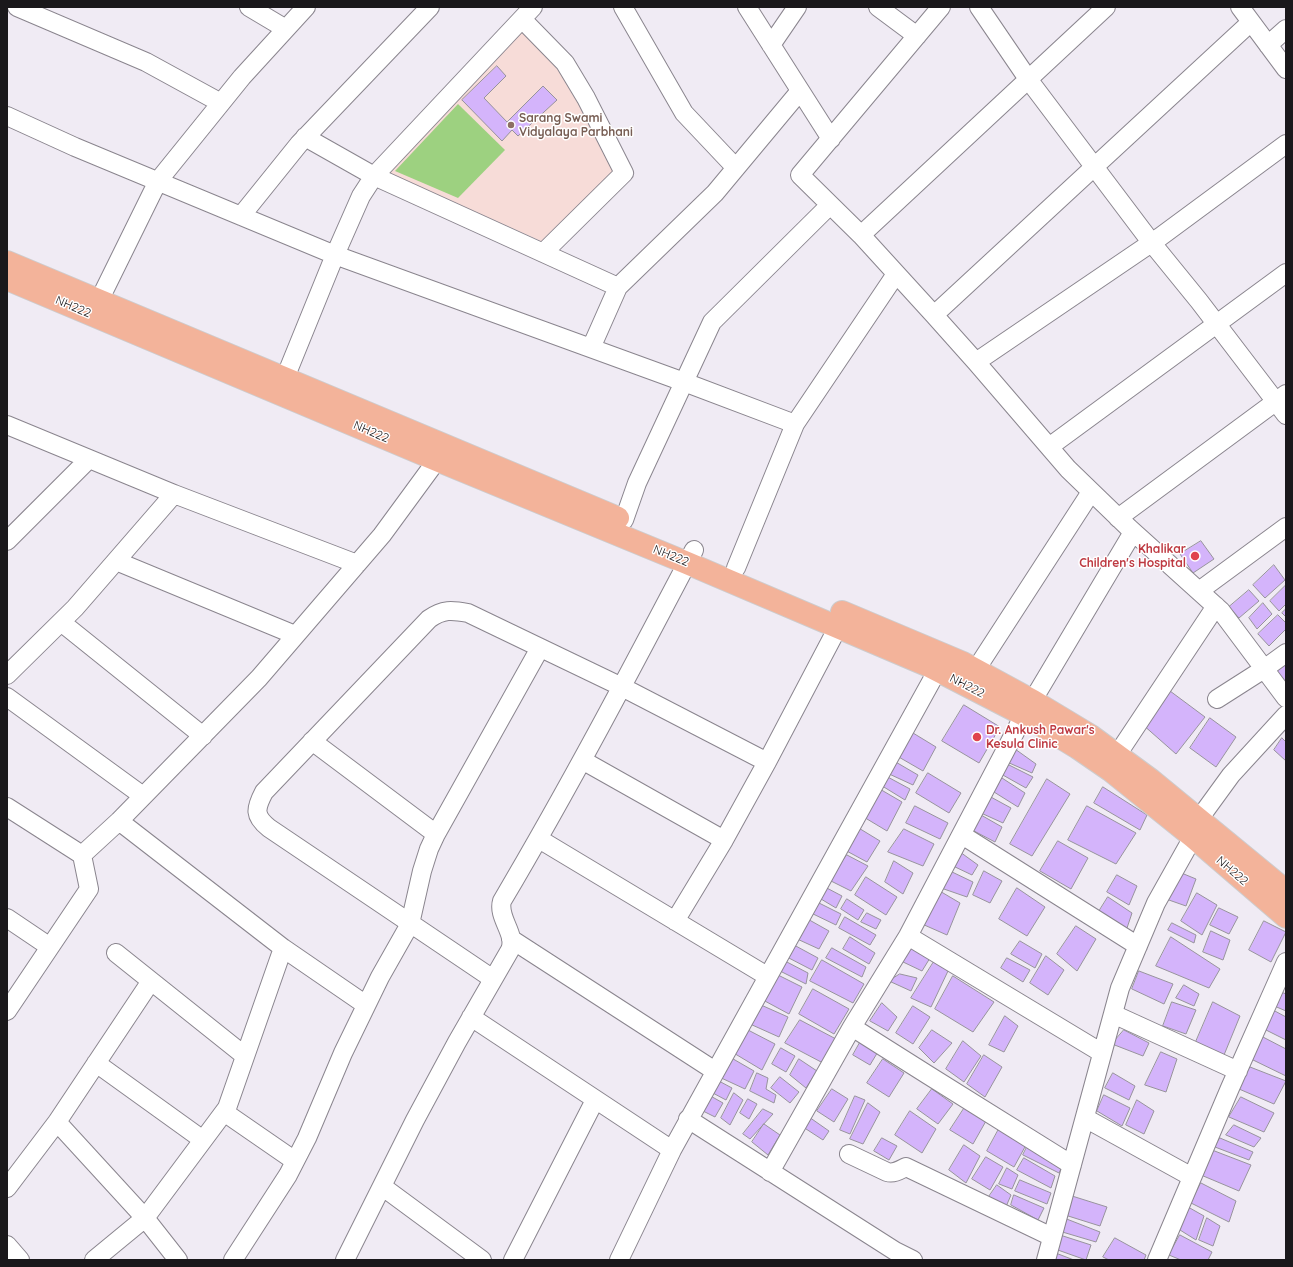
<!DOCTYPE html>
<style>
body{margin:0}
#map{position:relative;width:1293px;height:1267px;overflow:hidden;background:#f0ebf4;font-family:Quicksand,sans-serif}
canvas{display:block}
.frame{position:absolute;inset:0;border:8px solid #1a181b;pointer-events:none}
</style>
<div id="map">
<canvas width="1293" height="1267"></canvas>
<div class="frame"></div>
</div>
<script>
const ctx = document.querySelector('canvas').getContext('2d');
ctx.lineJoin = 'round';
function fill(path, color) {
  ctx.fillStyle = color;
  ctx.fill(path, 'evenodd');
}
function strokePath(path, color, width, dash) {
  ctx.strokeStyle = color;
  ctx.lineWidth = width;
  ctx.lineCap = dash ? 'butt' : 'round';
  ctx.setLineDash(dash || []);
  ctx.stroke(path);
}
function write(font, color, halo, rows, align = 'center') {
  ctx.font = font + ' Quicksand,sans-serif';
  ctx.lineWidth = 3;
  ctx.setLineDash([]);
  ctx.textBaseline = 'middle';
  ctx.strokeStyle = halo;
  ctx.fillStyle = color;
  for (const [text, x, y, turn = 0] of rows) {
    ctx.save();
    ctx.translate(x, y);
    ctx.rotate((+turn || 0) * Math.PI / 180);
    ctx.textAlign = isNaN(turn) ? turn : align;
    if (halo) ctx.strokeText(text, 0, 0);
    ctx.fillText(text, 0, 0);
    ctx.restore();
  }
}
const education = new Path2D(`
 M522 29 567 80 614 170 543 242 387 173Z`);
const green = new Path2D(`
 M458 104 505 150 458 198 395 171Z`);
const building = new Path2D(`
 M497 66 506 76 484 98 507 122 543 86 557 100 518 136 512 130 502 141 462 100Z
 M1201 541 1214 559 1193 573 1180 554Z
 M1274 565 1285 580 1265 598 1253 585Z
 M1286 585V604L1279 611 1270 601Z
 M1249 590 1259 601 1239 618 1229 607Z
 M1263 603 1272 614 1257 629 1249 618Z
 M1286 609V617L1282 613Z
 M1278 615 1286 623V629L1269 646 1258 634Z
 M1286 665V684L1277 671Z
 M1166 688 1205 717 1176 754 1142 724Z
 M964 705 1000 727 979 763 942 741Z
 M1210 718 1236 737 1216 767 1190 748Z
 M913 733 936 747 923 771 897 756Z
 M1282 738 1286 742V761L1274 750Z
 M1015 749 1036 764 1032 773 1007 762Z
 M894 761 918 775 913 785 887 773Z
 M1007 764 1033 777 1026 788 1001 774Z
 M928 773 961 793 949 813 916 793Z
 M884 775 910 789 905 800 879 784Z
 M1002 778 1025 793 1018 807 994 792Z
 M1047 779 1070 794 1032 856 1010 844Z
 M1103 787 1147 815 1140 830 1094 803Z
 M878 788 902 802 887 831 862 816Z
 M989 796 1011 808 1003 823 981 813Z
 M915 806 948 823 940 839 906 823Z
 M1087 806 1136 833 1116 864 1068 840Z
 M981 815 1002 827 995 842 974 831Z
 M857 827 880 841 867 862 843 849Z
 M904 829 934 844 923 866 888 852Z
 M1058 841 1088 858 1071 889 1040 871Z
 M960 852 978 865 972 875 951 865Z
 M847 855 868 866 851 891 829 880Z
 M894 861 913 873 903 894 885 882Z
 M950 871 973 882 967 897 941 888Z
 M984 871 1002 881 990 903 973 895Z
 M1179 872 1196 879 1186 906 1166 899Z
 M1117 875 1137 886 1129 905 1107 892Z
 M866 877 897 897 886 915 855 895Z
 M823 886 842 896 836 908 816 896Z
 M1017 888 1045 907 1027 936 999 919Z
 M938 890 960 903 947 935 922 924Z
 M1197 893 1217 905 1202 935 1181 921Z
 M1108 897 1132 913 1126 931 1098 913Z
 M847 899 864 910 858 920 841 909Z
 M815 901 841 914 836 925 809 912Z
 M1219 908 1238 917 1229 934 1210 925Z
 M867 913 881 920 876 929 861 922Z
 M804 917 829 931 819 949 795 938Z
 M845 917 876 935 870 945 839 928Z
 M1264 921 1286 932 1271 962 1249 950Z
 M1172 923 1196 935 1194 943 1168 930Z
 M1076 926 1096 939 1077 971 1057 954Z
 M1211 931 1230 940 1223 960 1203 952Z
 M850 937 875 953 869 964 843 949Z
 M1171 937 1220 969 1209 988 1156 966Z
 M1020 941 1042 954 1035 968 1011 954Z
 M794 945 818 958 812 970 785 956Z
 M911 945 930 958 922 971 901 961Z
 M832 948 866 967 862 977 826 958Z
 M1046 956 1064 970 1048 995 1030 983Z
 M1007 958 1030 970 1023 982 1001 968Z
 M822 960 864 984 853 1003 810 981Z
 M935 960 948 971 931 1007 911 998Z
 M785 961 808 973 806 984 780 971Z
 M1139 971 1173 984 1164 1004 1132 989Z
 M900 974 917 978 911 991 889 981Z
 M778 975 802 987 789 1014 763 1000Z
 M953 976 994 1002 973 1032 935 1009Z
 M1184 985 1199 994 1194 1006 1176 998Z
 M813 989 849 1009 834 1034 799 1014Z
 M1279 991 1286 994V1011L1272 1005Z
 M1172 1002 1196 1010 1186 1034 1163 1026Z
 M1213 1002 1240 1016 1224 1055 1195 1044Z
 M882 1003 897 1017 888 1031 870 1021Z
 M761 1005 788 1017 779 1037 750 1024Z
 M913 1006 930 1017 913 1044 896 1033Z
 M1273 1010 1286 1017V1040L1264 1029Z
 M1005 1016 1018 1026 1004 1052 989 1045Z
 M800 1020 836 1039 823 1063 785 1043Z
 M748 1030 775 1044 762 1070 732 1052Z
 M932 1030 952 1043 934 1063 919 1048Z
 M1124 1030 1149 1043 1143 1056 1112 1044Z
 M1261 1036 1286 1049V1076L1249 1058Z
 M862 1039 879 1050 870 1065 853 1055Z
 M963 1041 981 1056 964 1082 946 1069Z
 M781 1048 795 1056 786 1072 772 1064Z
 M1161 1052 1177 1059 1166 1092 1145 1085Z
 M984 1055 1002 1067 985 1097 967 1084Z
 M728 1056 754 1071 745 1089 717 1076Z
 M799 1059 817 1071 806 1088 790 1075Z
 M883 1059 904 1073 889 1097 867 1083Z
 M1250 1067 1286 1081 1274 1104 1239 1089Z
 M757 1073 768 1078 766 1089 776 1095 774 1103 750 1091Z
 M1113 1073 1135 1086 1129 1100 1105 1088Z
 M780 1077 799 1092 790 1103 771 1088Z
 M717 1080 732 1088 726 1100 711 1092Z
 M832 1089 848 1099 834 1122 817 1111Z
 M932 1089 953 1104 938 1124 917 1109Z
 M734 1093 743 1100 730 1125 721 1118Z
 M707 1094 723 1103 715 1117 699 1109Z
 M1104 1095 1130 1108 1122 1126 1097 1111Z
 M855 1096 865 1100 850 1134 840 1130Z
 M1241 1097 1274 1113 1264 1132 1229 1117Z
 M748 1099 757 1104 749 1119 740 1113Z
 M1137 1100 1154 1111 1144 1134 1126 1125Z
 M868 1103 880 1112 863 1144 850 1139Z
 M965 1107 986 1121 973 1144 950 1130Z
 M763 1109 773 1114 750 1139 743 1134Z
 M910 1111 936 1129 922 1153 895 1135Z
 M809 1117 829 1131 823 1140 803 1127Z
 M764 1124 780 1135 768 1155 752 1142Z
 M1234 1125 1261 1138 1254 1147 1226 1135Z
 M1000 1127 1026 1145 1014 1167 987 1151Z
 M882 1138 897 1146 889 1160 874 1151Z
 M1220 1138 1253 1152 1249 1160 1215 1147Z
 M1029 1143 1064 1163 1059 1173 1023 1155Z
 M964 1145 980 1156 966 1183 949 1170Z
 M1212 1150 1251 1165 1239 1191 1201 1175Z
 M986 1157 1003 1167 990 1190 972 1179Z
 M1024 1158 1055 1176 1051 1188 1017 1170Z
 M1007 1168 1018 1175 1012 1189 999 1184Z
 M1020 1180 1051 1193 1047 1204 1015 1191Z
 M1201 1183 1236 1201 1229 1222 1191 1203Z
 M997 1185 1011 1195 1005 1209 988 1198Z
 M1014 1195 1044 1208 1038 1220 1011 1205Z
 M1072 1196 1107 1207 1100 1226 1065 1215Z
 M1188 1207 1204 1216 1196 1240 1180 1230Z
 M1064 1218 1100 1232 1096 1242 1059 1231Z
 M1207 1218 1220 1226 1213 1246 1199 1240Z
 M1060 1235 1091 1245 1086 1260 1055 1249Z
 M1180 1235 1212 1252 1208 1260H1181L1169 1255Z
 M1115 1238 1146 1255 1144 1260H1109L1103 1257Z
 M1053 1252 1074 1260H1051Z`);
const minor = new Path2D(`
 M17 7 146 62 221 103
 M249 7 286 29
 M623 7 684 113 736 168
 M747 7 831 139
 M878 7 917 36
 M941 7 800 175 861 235 934 315 976 362 1068 469 1129 528 1221 611 1286 698
 M979 7 1028 79 1151 242 1199 301 1286 415
 M1240 7 1286 69
 M522 19 565 63 586 98 624 173 543 253
 M771 45 797 7
 M1268 45 1286 29
 M7 116 75 147 335 255 684 382 795 424
 M305 137 374 176 618 287
 M241 216 299 144 430 7
 M861 235 1106 7
 M93 313 158 181 242 77 306 7
 M934 315 1251 22
 M591 348 618 287 715 193 800 91
 M976 362 1160 237 1286 144
 M285 378 335 255 361 196 374 176 533 7
 M7 425 174 494
 M1049 447 1286 273
 M1118 518 1286 394
 M624 520 637 483 712 322 830 205
 M7 541 89 459
 M116 561 295 635
 M736 568 795 424 896 274
 M1199 591 1286 527
 M61 622 203 736
 M975 671 1091 492
 M7 675 75 608 174 494 357 564
 M7 697 143 796
 M1217 699 1264 669 1286 653
 M312 741 436 834
 M1117 755 1216 606
 M582 760 724 840
 M7 807 82 855
 M1199 819 1231 775 1286 715
 M962 835 1138 946
 M539 839 767 976
 M7 918 50 947
 M675 921 724 840 767 762 838 627
 M908 936 1102 1053
 M511 939 715 1071
 M283 948 366 1005
 M116 953 245 1056
 M493 979 269 828C254 816 255 809 264 792L429 619C443 609 452 610 468 613L622 687 767 762
 M7 1011 89 889 82 855 119 821 259 678 382 535 437 460
 M1113 1014 1238 1071
 M471 1017 672 1150
 M852 1027 928 1075 1072 1165
 M96 1063 203 1140
 M224 1112 295 1161
 M1085 1118 1192 1177
 M688 1119 895 1251 913 1260
 M57 1122 145 1218 178 1260
 M849 1154 887 1172C894 1174 900 1170 906 1167L1052 1237
 M770 1172 852 1027 908 936 1024 715 1133 532
 M383 1187 482 1260
 M7 1188 57 1122 151 981
 M7 1245 20 1260
 M94 1260 145 1218 227 1108 283 948 119 821
 M233 1260 288 1175 307 1138 343 1053 380 977 410 924 422 871 429 849 436 834 540 648
 M345 1260 415 1120 457 1042 510 950C517 934 497 918 502 901 570 786 632 668 694 550
 M513 1260 595 1100
 M619 1260 672 1150 937 671
 M1046 1260 1120 988 1156 903 1193 837
 M1157 1260 1230 1088 1286 962`);
const highway = new Path2D(`
 M7 262 618 518
 M7 279 437 460 687 563 929 666 1024 715 1078 748 1110 770 1193 837 1286 917
 M842 612 963 663 1033 701 1091 736 1151 780 1286 891`);
const markers = [
 [511,125,4,"#8d6e63"],
 [1195,556,5,"#e0444e"],
 [977,737,5,"#e0444e"]
];
const educationNames = [
 ["Sarang Swami",519,118],
 ["Vidyalaya Parbhani",519,132]
];
const streetNames = [
 ["NH222",73,307,23],
 ["NH222",371,432,23],
 ["NH222",671,556,22],
 ["NH222",967,686,27],
 ["NH222",1232,871,41]
];
const healthNames = [
 ["Khalikar",1186,549],
 ["Children's Hospital",1186,563],
 ["Dr. Ankush Pawar's",986,730,"left"],
 ["Kesula Clinic",986,744,"left"]
];
fill(education, '#f7dcd8');
fill(green, '#9dd180');
fill(building, '#d4b4fb');
strokePath(building, '#97939c', 1);
strokePath(minor, '#8a858e', 20);
strokePath(highway, '#cdcccd', 24);
strokePath(minor, '#fff', 18);
strokePath(highway, '#f3b39a', 22);
for (const [x, y, r, color] of markers) {
  const dot = new Path2D();
  dot.arc(x, y, r, 0, 2 * Math.PI);
  ctx.fillStyle = color;
  ctx.fill(dot);
  strokePath(dot, '#fff', 1.5);
}
write('bold 12px', '#785e54', '#fff', educationNames, 'left');
write('12px', '#1a181b', '#fff', streetNames);
write('bold 12px', '#be3a42', '#fff', healthNames, 'right');
</script>
